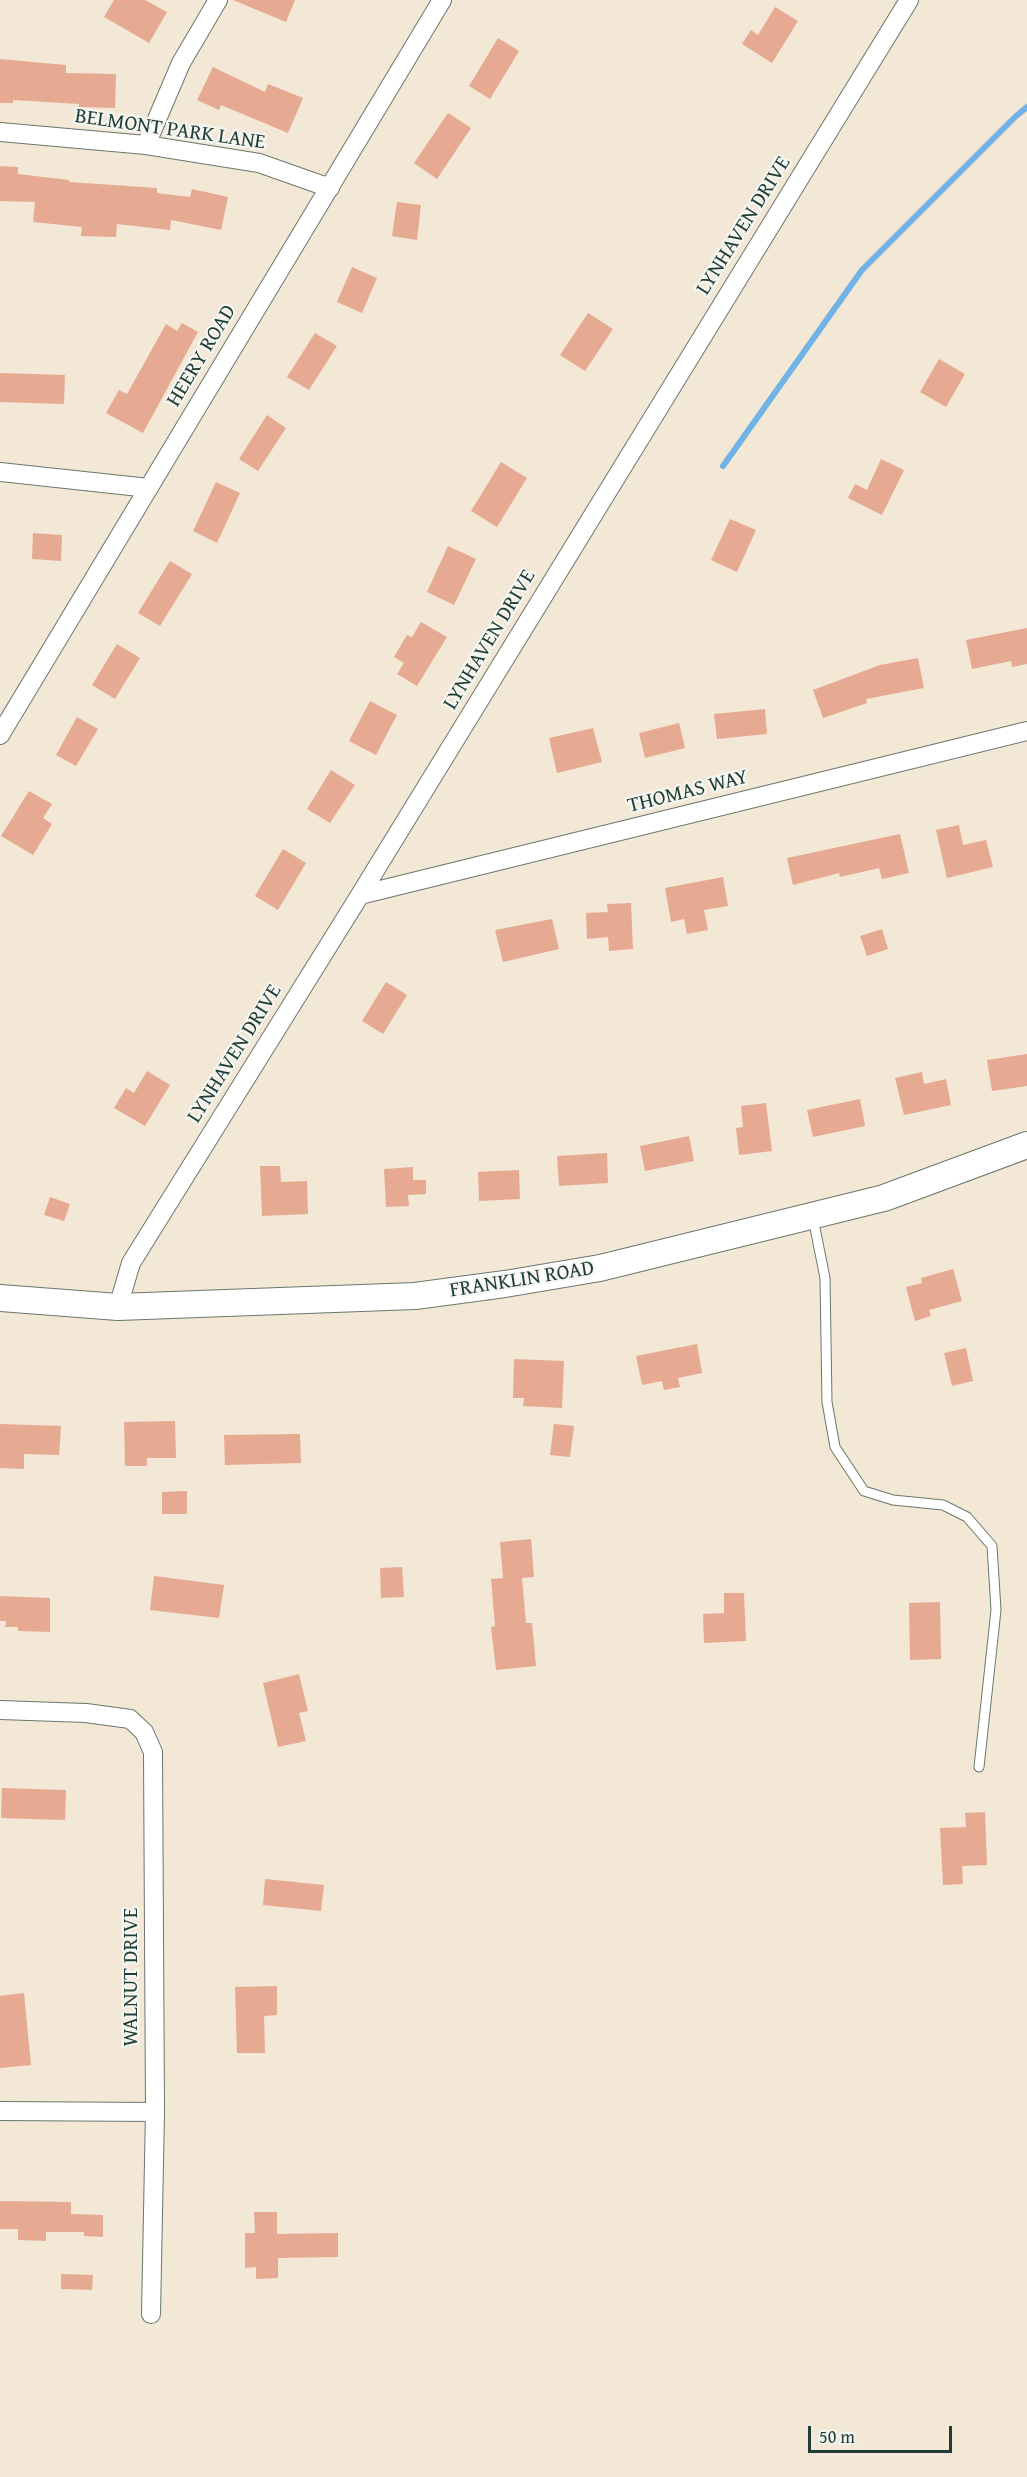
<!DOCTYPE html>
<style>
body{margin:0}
#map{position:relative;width:1027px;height:2477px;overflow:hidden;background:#f3e7d5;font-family:"Gentium Book Plus",serif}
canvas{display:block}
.scale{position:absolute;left:808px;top:2426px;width:144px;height:27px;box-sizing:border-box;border:3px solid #1f3d34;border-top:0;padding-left:8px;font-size:18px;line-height:21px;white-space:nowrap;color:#1f3d34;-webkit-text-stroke:4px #f6f6f2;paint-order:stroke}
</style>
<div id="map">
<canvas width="1027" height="2477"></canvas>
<div class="scale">50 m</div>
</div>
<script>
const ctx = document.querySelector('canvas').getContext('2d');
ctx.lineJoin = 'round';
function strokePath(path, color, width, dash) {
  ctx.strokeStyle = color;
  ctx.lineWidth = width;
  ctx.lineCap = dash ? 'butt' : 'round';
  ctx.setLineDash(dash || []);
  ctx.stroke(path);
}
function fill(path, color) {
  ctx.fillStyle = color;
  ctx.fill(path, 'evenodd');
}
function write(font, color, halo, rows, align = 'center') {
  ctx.font = font + ' "Gentium Book Plus",serif';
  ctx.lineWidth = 4.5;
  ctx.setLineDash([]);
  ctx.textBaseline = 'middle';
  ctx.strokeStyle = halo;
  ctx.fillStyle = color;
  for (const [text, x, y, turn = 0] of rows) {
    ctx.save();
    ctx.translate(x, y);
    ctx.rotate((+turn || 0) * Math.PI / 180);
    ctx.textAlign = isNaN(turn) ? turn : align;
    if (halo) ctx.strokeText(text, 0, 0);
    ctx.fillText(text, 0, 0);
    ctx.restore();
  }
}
const stream = new Path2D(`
 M723 466 862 270 1016 116 1027 107`);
const building = new Path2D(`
 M114 0H145L167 12 149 43 104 17Z
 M233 0H295L286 22Z
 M775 7 798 21 772 63 742 44 751 30 758 35Z
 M498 38 519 51 490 99 469 86Z
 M0 59 66 65V73L116 74 115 108 79 107V104L13 100V103H0Z
 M213 67 265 92 268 84 303 98 288 133 221 105 219 110 197 100Z
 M448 113 471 128 437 179 414 163Z
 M0 166 18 167V174L69 180V182L157 188V193L190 197 192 189 228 197 221 230 171 220 170 230 117 224 116 237 81 236 82 227 33 222 35 202 0 201Z
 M397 202 421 205 417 240 392 236Z
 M352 267 377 278 362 313 337 302Z
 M588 313 613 329 585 371 560 355Z
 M182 323 198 332 143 433 106 413 119 390 127 394 166 324 177 331Z
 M315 333 337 346 309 390 287 377Z
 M939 359 965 374 946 407 920 392Z
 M0 373 65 375 64 404 0 402Z
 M267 415 286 428 258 471 239 459Z
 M881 459 904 470 882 515 848 498 855 484 867 490Z
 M501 462 527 478 497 527 471 511Z
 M216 482 240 493 217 543 193 531Z
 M730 519 756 530 737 572 711 560Z
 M33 533 62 535 61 561 32 559Z
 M448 546 476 559 454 605 427 592Z
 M170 561 192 574 160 626 138 613Z
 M421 622 447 637 417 686 397 674 404 663 394 657 407 635 412 637Z
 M1027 628V664L1012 667 1011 661 972 669 966 640Z
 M117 644 140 658 115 699 92 685Z
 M918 658 924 688 866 699 867 703 823 718 813 690 880 665Z
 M370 701 397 715 376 755 349 741Z
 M765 709 767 734 717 739 714 714Z
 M77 717 98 729 76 766 56 755Z
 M679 723 685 748 645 758 639 733Z
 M593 728 602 762 557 773 549 738Z
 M331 770 355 785 330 823 307 809Z
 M29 791 52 804 43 818 52 824 33 855 1 836Z
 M959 825 963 845 986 840 993 867 947 878 936 830Z
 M900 834 909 873 882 879 879 868 840 877 839 873 793 885 787 858Z
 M283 849 306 863 278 910 255 896Z
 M723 877 728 906 704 910 708 930 687 934 684 919 671 922 665 888Z
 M631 903 633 949 609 951 608 937 587 939 586 913 608 912 607 904Z
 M552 919 559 949 503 962 495 930Z
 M882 929 888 949 867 956 860 936Z
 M386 982 407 995 383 1034 362 1021Z
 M1027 1054V1086L992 1091 987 1060Z
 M147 1071 170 1085 145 1126 114 1108 126 1088 134 1093Z
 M922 1072 924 1084 946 1079 951 1105 904 1115 895 1078Z
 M860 1099 865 1126 813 1137 807 1110Z
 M766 1103 772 1151 739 1155 736 1128 743 1127 741 1106Z
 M689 1136 694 1161 645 1171 640 1146Z
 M607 1153 608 1183 559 1186 557 1156Z
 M260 1166H280L281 1182 307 1181 308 1214 262 1216Z
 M413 1167V1180H426V1194L408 1195 409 1206 386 1207 384 1169Z
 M519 1170 520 1199 479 1201 478 1172Z
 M50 1197 70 1204 64 1221 44 1215Z
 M953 1269 962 1301 929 1310 931 1316 915 1321 906 1287 922 1283 921 1278Z
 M697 1344 702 1373 678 1378 680 1387 664 1390 662 1381 642 1385 636 1356Z
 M966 1348 973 1381 952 1386 944 1353Z
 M514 1359 564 1361 562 1408 523 1406 524 1398H513Z
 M175 1421 176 1458H147V1466H125L124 1422Z
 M0 1424 61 1426 59 1455 24 1454V1469L0 1468Z
 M554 1424 574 1426 570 1457 550 1455Z
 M300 1434 301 1463 225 1465 224 1435Z
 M187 1491V1514H162V1492Z
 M531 1539 534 1577 522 1578 526 1623H532L536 1666 496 1670 491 1627 495 1626 491 1579 503 1578 500 1542Z
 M402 1567 404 1597 381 1598 380 1568Z
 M154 1576 224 1585 219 1618 150 1610Z
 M724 1593H744L746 1641 704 1643 703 1614 724 1613Z
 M0 1596 50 1598V1632L18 1631V1627H5L6 1621H0Z
 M940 1602 941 1659 910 1660 909 1603Z
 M299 1674 308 1711 299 1713 306 1741 278 1747 263 1683Z
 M2 1788 66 1790 65 1820 1 1818Z
 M985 1812 987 1865 962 1866 963 1884 943 1885 940 1828 966 1827 965 1813Z
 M265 1879 324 1885 321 1911 263 1905Z
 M277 1986V2015L264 2016 265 2053H237L235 1987Z
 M24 1993 31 2065 0 2068V1996Z
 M0 2201 71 2202V2214L103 2215V2237L84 2236V2232H46V2241L18 2240V2229H0Z
 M254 2212H277V2234L338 2233V2257L278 2258V2278L256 2279V2267L245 2268V2233H255Z
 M61 2274 93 2275 92 2290 61 2289Z`);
const lane = new Path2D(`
 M813 1218 825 1278 827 1402 835 1447 864 1491 893 1500 943 1505 967 1517 992 1546 996 1610 979 1767`);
const street = new Path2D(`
 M0 132 146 145 259 163 330 188
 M146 145 181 63 218 0
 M0 472 149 488
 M0 735 442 0
 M360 895 1027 731
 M118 1307 131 1263 360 895 909 0
 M0 1710 86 1713 130 1719 144 1732 153 1752 155 2112 151 2314
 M0 2111 155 2112`);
const secondary = new Path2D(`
 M0 1298 118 1307 415 1296 505 1284 600 1268 884 1198 1027 1145`);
const streetNames = [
 ["BELMONT PARK LANE",170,130,8],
 ["LYNHAVEN DRIVE",744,226,-58],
 ["HEERY ROAD",202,356,-59],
 ["LYNHAVEN DRIVE",490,640,-59],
 ["THOMAS WAY",688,792,-14],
 ["LYNHAVEN DRIVE",235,1054,-58],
 ["FRANKLIN ROAD",522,1280,-9],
 ["WALNUT DRIVE",132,1977,-90]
];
strokePath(stream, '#71b3e6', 6);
fill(building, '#e6aa92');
strokePath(lane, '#69786c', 11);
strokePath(street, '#69786c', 20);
strokePath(secondary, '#69786c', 28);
strokePath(lane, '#fff', 9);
strokePath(street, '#fff', 18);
strokePath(secondary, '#fff', 26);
write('21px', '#1f3d34', '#f6f6f2', streetNames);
</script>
